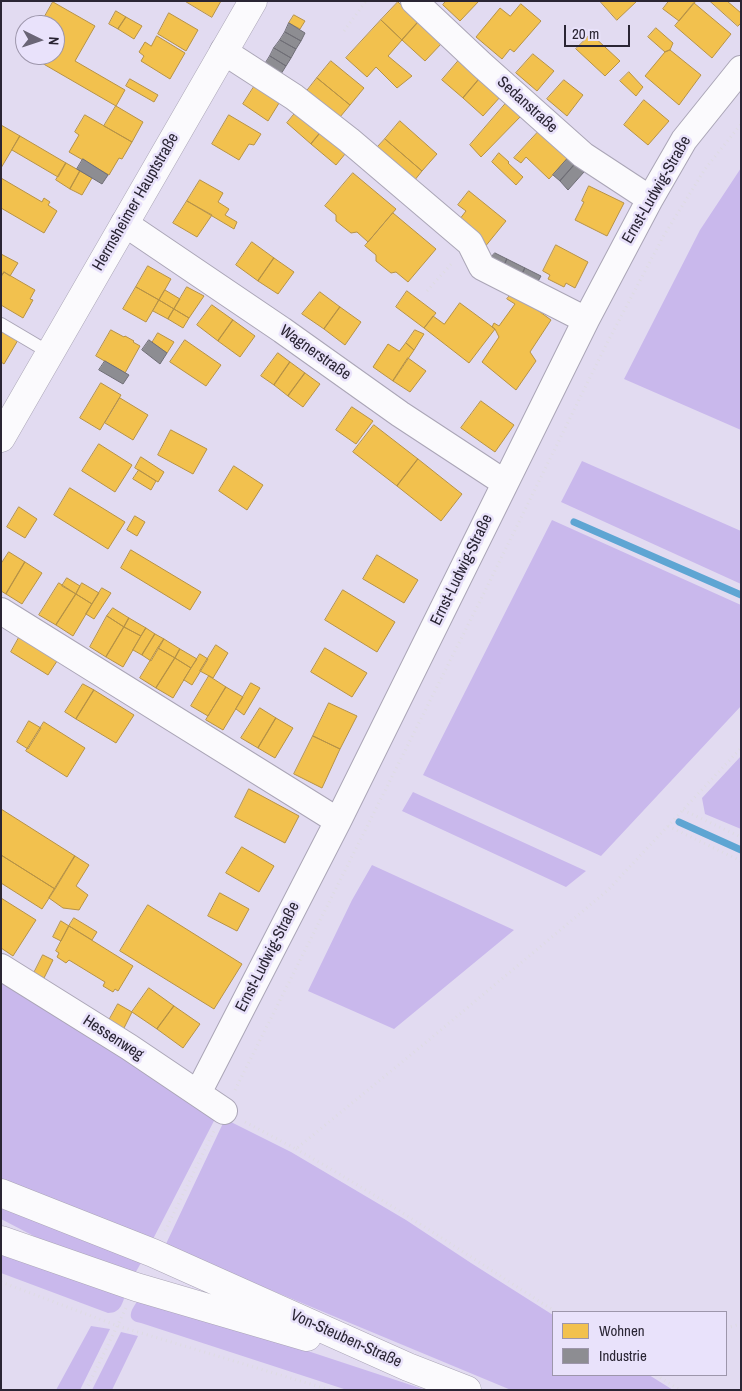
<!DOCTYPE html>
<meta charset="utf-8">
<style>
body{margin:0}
#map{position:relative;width:742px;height:1391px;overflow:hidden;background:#e2dbf1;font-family:"Archivo Narrow",sans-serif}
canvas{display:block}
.frame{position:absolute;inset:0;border:2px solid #2a2534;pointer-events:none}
.legend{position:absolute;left:552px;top:1311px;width:175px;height:65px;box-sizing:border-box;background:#e9e2fb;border:1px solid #9d96ab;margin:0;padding:6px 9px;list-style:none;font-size:15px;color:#2a2534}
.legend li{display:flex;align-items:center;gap:10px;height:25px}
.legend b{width:25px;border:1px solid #9d96ab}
.north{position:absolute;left:15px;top:15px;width:50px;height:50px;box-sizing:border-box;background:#e9e2fb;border:1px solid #9d96ab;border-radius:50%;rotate:94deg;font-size:14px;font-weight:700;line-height:20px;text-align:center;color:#2a2534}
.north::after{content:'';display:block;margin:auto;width:18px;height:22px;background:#6a6576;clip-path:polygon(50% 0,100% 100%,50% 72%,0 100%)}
.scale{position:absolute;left:564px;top:25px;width:66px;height:22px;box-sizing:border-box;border:2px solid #2a2534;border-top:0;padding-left:6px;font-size:15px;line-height:18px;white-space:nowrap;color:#2a2534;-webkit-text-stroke:4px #e9e2fb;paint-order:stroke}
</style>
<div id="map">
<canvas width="742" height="1391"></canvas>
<div class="frame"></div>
<ul class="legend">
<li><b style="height:14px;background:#f2c14e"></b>Wohnen</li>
<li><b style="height:14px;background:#8d8d92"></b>Industrie</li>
</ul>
<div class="north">N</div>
<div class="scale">20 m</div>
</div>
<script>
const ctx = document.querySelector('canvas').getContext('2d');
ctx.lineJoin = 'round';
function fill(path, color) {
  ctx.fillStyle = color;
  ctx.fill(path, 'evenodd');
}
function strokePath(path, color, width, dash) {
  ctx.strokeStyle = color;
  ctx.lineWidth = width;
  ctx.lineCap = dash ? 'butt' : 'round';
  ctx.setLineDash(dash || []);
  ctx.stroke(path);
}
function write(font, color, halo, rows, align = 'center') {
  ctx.font = font + ' "Archivo Narrow",sans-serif';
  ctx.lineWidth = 5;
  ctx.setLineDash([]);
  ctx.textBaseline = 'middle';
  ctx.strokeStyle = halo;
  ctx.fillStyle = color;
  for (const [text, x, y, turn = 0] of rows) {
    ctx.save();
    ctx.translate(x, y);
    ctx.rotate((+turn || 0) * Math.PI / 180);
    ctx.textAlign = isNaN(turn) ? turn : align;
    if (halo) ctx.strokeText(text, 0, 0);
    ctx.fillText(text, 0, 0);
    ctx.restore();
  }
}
const green = new Path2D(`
 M741 168V430L624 379 700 230Z
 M582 461 741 531V584L561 502Z
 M552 520 741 605V706L601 856 423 775Z
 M741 756V829L705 814 702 798Z
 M413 792 586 871 566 887 402 811Z
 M372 865 514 930 394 1029 308 991 352 900Z
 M1 975 217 1115 152 1241 1 1179Z
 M225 1119 291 1152 406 1220 471 1263 553 1315V1375H649L673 1390H511L165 1246Z
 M1 1206 142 1261 133 1277 51 1245 1 1219Z
 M1 1245 127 1291C122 1302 122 1313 108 1313L1 1273Z
 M141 1296 426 1390H347L141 1323C138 1322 135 1322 133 1320 126 1314 138 1301 141 1296Z
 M91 1326 110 1329 80 1390H56Z
 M121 1332 138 1336 112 1390H92Z`);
const homes = new Path2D(`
 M185 1H221L212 17Z
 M446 1H479L460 21 443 5Z
 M600 1H637L617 20Z
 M669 1H696L679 21 663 9Z
 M710 1H727L741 13V23L738 26Z
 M53 2 95 26 75 61 125 90 116 106 28 55H55V25H40Z
 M398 2 419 21 402 40 381 20Z
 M694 3 731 34 712 58 675 26Z
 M521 4 541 21 514 52 510 49 502 59 476 37 500 8 510 16Z
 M116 11 126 17 118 29 109 24Z
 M169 13 198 30 186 51 158 34Z
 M294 15 305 21 300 29 289 23Z
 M126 17 142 26 134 39 118 29Z
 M381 20 402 40 388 56 412 76 397 88 376 67 367 77 346 58Z
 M419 21 442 43 425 61 402 40Z
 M656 28 673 43 670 50 665 52 648 37Z
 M591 34 620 61 605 76 576 49Z
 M157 36 185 53 170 79 141 61 144 56 139 52 145 42 151 46Z
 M670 50 701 75 679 105 645 76 665 52Z
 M533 54 554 71 537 91 516 73Z
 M460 59 480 78 463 98 442 80Z
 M331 61 364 88 350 105 317 78Z
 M629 72 643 87 636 96 620 81Z
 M317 78 350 105 335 123 303 96Z
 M480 78 501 96 483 116 463 98Z
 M130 79 158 95 154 102 126 86Z
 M259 79 284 95 268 121 243 104Z
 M564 80 583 95 567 116 547 99Z
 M644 100 669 121 648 145 624 125Z
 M507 102 521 116 481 157 470 145Z
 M116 106 143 122 132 142 104 126Z
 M301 106 325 127 311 144 287 123Z
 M85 115 132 142 122 159 119 158 109 175 69 152 79 135 75 132Z
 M229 115 261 134 254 145 249 144 239 160 212 144Z
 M400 121 437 154 422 171 385 139Z
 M1 125 20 136 1 168Z
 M325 127 350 148 336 165 311 144Z
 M539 131 568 158 549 179 526 157 521 163 514 158Z
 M20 136 66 163 58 177 12 150Z
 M385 139 422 171 410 186 372 153Z
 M499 153 509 162 508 163 523 177 516 185 492 162Z
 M66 163 80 171 70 189 56 180Z
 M80 171 92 178 82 195 70 189Z
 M353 173 396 209 368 242 357 232 351 233 336 221V215L325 206Z
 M1 178 42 202 44 198 50 202 48 205 57 211 44 233 1 208Z
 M200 180 223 193 218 202 229 209 225 215 237 222 234 229 187 201Z
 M589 186 624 203 607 236 575 220 584 202 582 201Z
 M469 191 506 221 484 248 456 224 466 211 458 205Z
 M187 201 212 215 197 237 173 223Z
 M393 213 436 249 408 282 396 272 391 273 376 261V255L365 246Z
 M252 242 274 258 258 281 236 265Z
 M556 245 588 262 575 288 566 283 564 287 548 279 550 275 543 271Z
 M1 254 18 263 10 276 4 272 3 274 1 273Z
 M274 258 294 272 278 294 258 281Z
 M148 266 171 279 159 300 136 287Z
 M4 272 35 290 30 299 33 300 23 318 1 305V278Z
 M136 287 159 300 146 322 123 309Z
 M187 287 204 296 189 318 174 309Z
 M165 290 180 299 174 309 159 300Z
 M407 291 436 313 424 328 396 307Z
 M320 292 340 307 324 329 302 314Z
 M513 292 551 320 530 352 536 361 516 390 482 362 499 337 495 329 492 327 494 323 499 326 515 304 507 299Z
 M159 300 174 309 168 319 153 311Z
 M460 303 495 329 469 363 424 328 433 316 444 324Z
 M212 305 233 320 218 341 197 325Z
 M340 307 361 322 345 345 324 329Z
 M174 309 189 318 183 328 168 319Z
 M233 320 255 336 240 357 218 341Z
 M1 330 18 340 4 364 1 362Z
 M111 330 124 337 125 336 134 341 133 342 140 346 125 373 96 356Z
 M415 330 424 334 414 350 406 343Z
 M158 333 174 342 167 353 152 343Z
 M185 340 221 365 206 386 170 362Z
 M406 343 414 350 393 381 373 367 388 344 399 351Z
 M278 353 290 362 274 385 261 376Z
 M408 358 426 371 410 392 393 381Z
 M290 362 305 373 288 396 274 385Z
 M305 373 320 384 303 407 288 396Z
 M101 383 121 395 100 430 80 418Z
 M120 398 148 415 133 440 105 423Z
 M481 401 514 425 495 452 461 428Z
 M352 407 373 421 356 444 336 430Z
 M374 425 418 459 397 486 353 452Z
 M171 430 207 449 193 474 158 455Z
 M99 444 132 465 115 492 82 471Z
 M141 457 164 472 158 482 135 468Z
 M418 459 462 494 441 521 397 486Z
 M234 466 263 485 247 510 219 491Z
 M139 470 156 481 151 490 133 479Z
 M70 488 125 522 108 549 54 515Z
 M19 507 37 519 25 538 7 527Z
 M135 516 145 522 137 536 127 530Z
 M131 550 201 592 190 610 121 568Z
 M9 552 25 562 6 594 1 591V564Z
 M377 555 418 580 404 603 363 579Z
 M25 562 42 573 22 604 6 594Z
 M67 578 80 586 76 594 62 586Z
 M59 583 76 594 56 625 39 615Z
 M82 583 99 593 92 604 76 594Z
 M102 588 111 593 94 619 86 614Z
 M343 590 395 622 377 652 325 620Z
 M76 594 92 604 73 636 56 625Z
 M113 608 129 618 124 627 107 616Z
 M107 616 124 627 106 657 90 647Z
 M129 618 146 628 141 636 124 627Z
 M124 627 141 636 123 667 106 657Z
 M146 628 155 634 142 655 133 650Z
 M21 634 59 658 48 675 11 652Z
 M155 634 164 639 151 661 142 655Z
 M164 639 180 649 175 658 158 648Z
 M216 645 228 653 213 678 200 671Z
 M158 648 175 658 156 688 140 678Z
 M325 648 367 673 352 697 311 672Z
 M180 649 197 659 191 668 175 658Z
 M200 654 208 659 192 685 184 680Z
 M175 658 191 668 173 698 156 688Z
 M209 676 226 687 208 716 191 706Z
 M251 683 260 688 244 715 236 709Z
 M83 684 94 690 76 719 65 712Z
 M226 687 243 697 223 730 206 720Z
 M94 690 134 715 116 743 76 719Z
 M329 703 357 716 340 749 313 736Z
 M260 708 276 718 258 748 241 738Z
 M276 718 293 728 275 758 258 748Z
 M29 721 41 728 28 749 17 742Z
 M44 722 85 748 67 777 26 751Z
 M313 736 340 749 322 788 294 774Z
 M249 789 299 816 285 843 235 817Z
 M1 809 75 856 55 889 1 855Z
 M242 847 274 866 259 892 226 873Z
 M1 855 55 889 42 909 1 883Z
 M75 856 89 865 76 886 88 895 79 910 63 908 49 898Z
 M220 893 249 909 237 931 208 916Z
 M1 898 36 920 13 956 1 948Z
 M148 905 242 964 214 1009 120 951Z
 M74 918 97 932 92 940 69 926Z
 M61 921 69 926 61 941 53 937Z
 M69 926 133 966 118 991 115 989 113 992 103 986 105 982 69 960 66 963 57 957 59 953 56 951Z
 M43 955 53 960 44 978 34 973Z
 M149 988 174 1006 157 1029 132 1012Z
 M118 1004 132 1012 122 1032 107 1024Z
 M174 1006 200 1024 183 1048 157 1029Z`);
const industry = new Path2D(`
 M289 23 305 33 301 41 285 32Z
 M285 32 301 41 296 49 280 40Z
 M280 40 296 49 291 58 274 48Z
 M274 48 291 58 286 66 270 56Z
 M270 56 286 66 281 74 265 64Z
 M568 158 575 164 560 181 553 175Z
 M83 159 108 175 102 184 77 169Z
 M575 164 584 172 568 190 560 181Z
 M495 253 507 259 502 270 486 263Z
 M507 259 525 268 520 279 502 270Z
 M525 268 541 276 535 287 520 279Z
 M149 340 167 353 160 364 142 350Z
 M105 361 129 375 123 384 99 370Z`);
const stream = new Path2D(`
 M574 522 741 595
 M679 822 741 850`);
const path = new Path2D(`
 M344 31 366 1
 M427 291 453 262
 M683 810 741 837
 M668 826 741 861
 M235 1090 483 595 605 347 663 237 705 169 741 124
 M245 1122 296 1149 424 1044 608 890 741 748
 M296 1149C385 1199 470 1257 556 1312
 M165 1231 214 1131
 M1 1282 118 1326 330 1390
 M726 1328 741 1324
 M656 1375 680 1390
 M86 1390 126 1308`);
const service = new Path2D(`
 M1 324 50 353`);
const minor = new Path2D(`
 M414 1 482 65 583 155 650 199
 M223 51 294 97 349 140 470 243 482 267 586 320
 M124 223 282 330 400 414 505 483
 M1 611 338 821
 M1 967 129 1047 224 1111
 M198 1093 338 821 586 320 650 199 684 140 741 69`);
const tertiary = new Path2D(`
 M1 438 253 1
 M1 1193 153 1253 408 1367 467 1390
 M1 1240 136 1287 307 1337`);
const streetNames = [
 ["Sedanstraße",527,105,42],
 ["Ernst-Ludwig-Straße",657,190,-60],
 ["Herrnsheimer Hauptstraße",136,202,-60],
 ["Wagnerstraße",315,353,35],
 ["Ernst-Ludwig-Straße",462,570,-64],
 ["Ernst-Ludwig-Straße",268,957,-63],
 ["Hessenweg",113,1038,33],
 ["Von-Steuben-Straße",346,1339,24]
];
fill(green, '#c9b8ec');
fill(homes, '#f2c14e');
strokePath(homes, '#b69246', 1);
fill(industry, '#8d8d92');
strokePath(industry, '#6f6e76', 1);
strokePath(stream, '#5ea5d3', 7);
strokePath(service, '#aaa5b6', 14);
strokePath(minor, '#aaa5b6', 28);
strokePath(tertiary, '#aaa5b6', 29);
strokePath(path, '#dedbe3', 3, [1, 4]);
strokePath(service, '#fbfafd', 12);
strokePath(minor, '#fbfafd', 26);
strokePath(tertiary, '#fbfafd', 28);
write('16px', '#2a2534', '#e9e2fb', streetNames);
</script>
